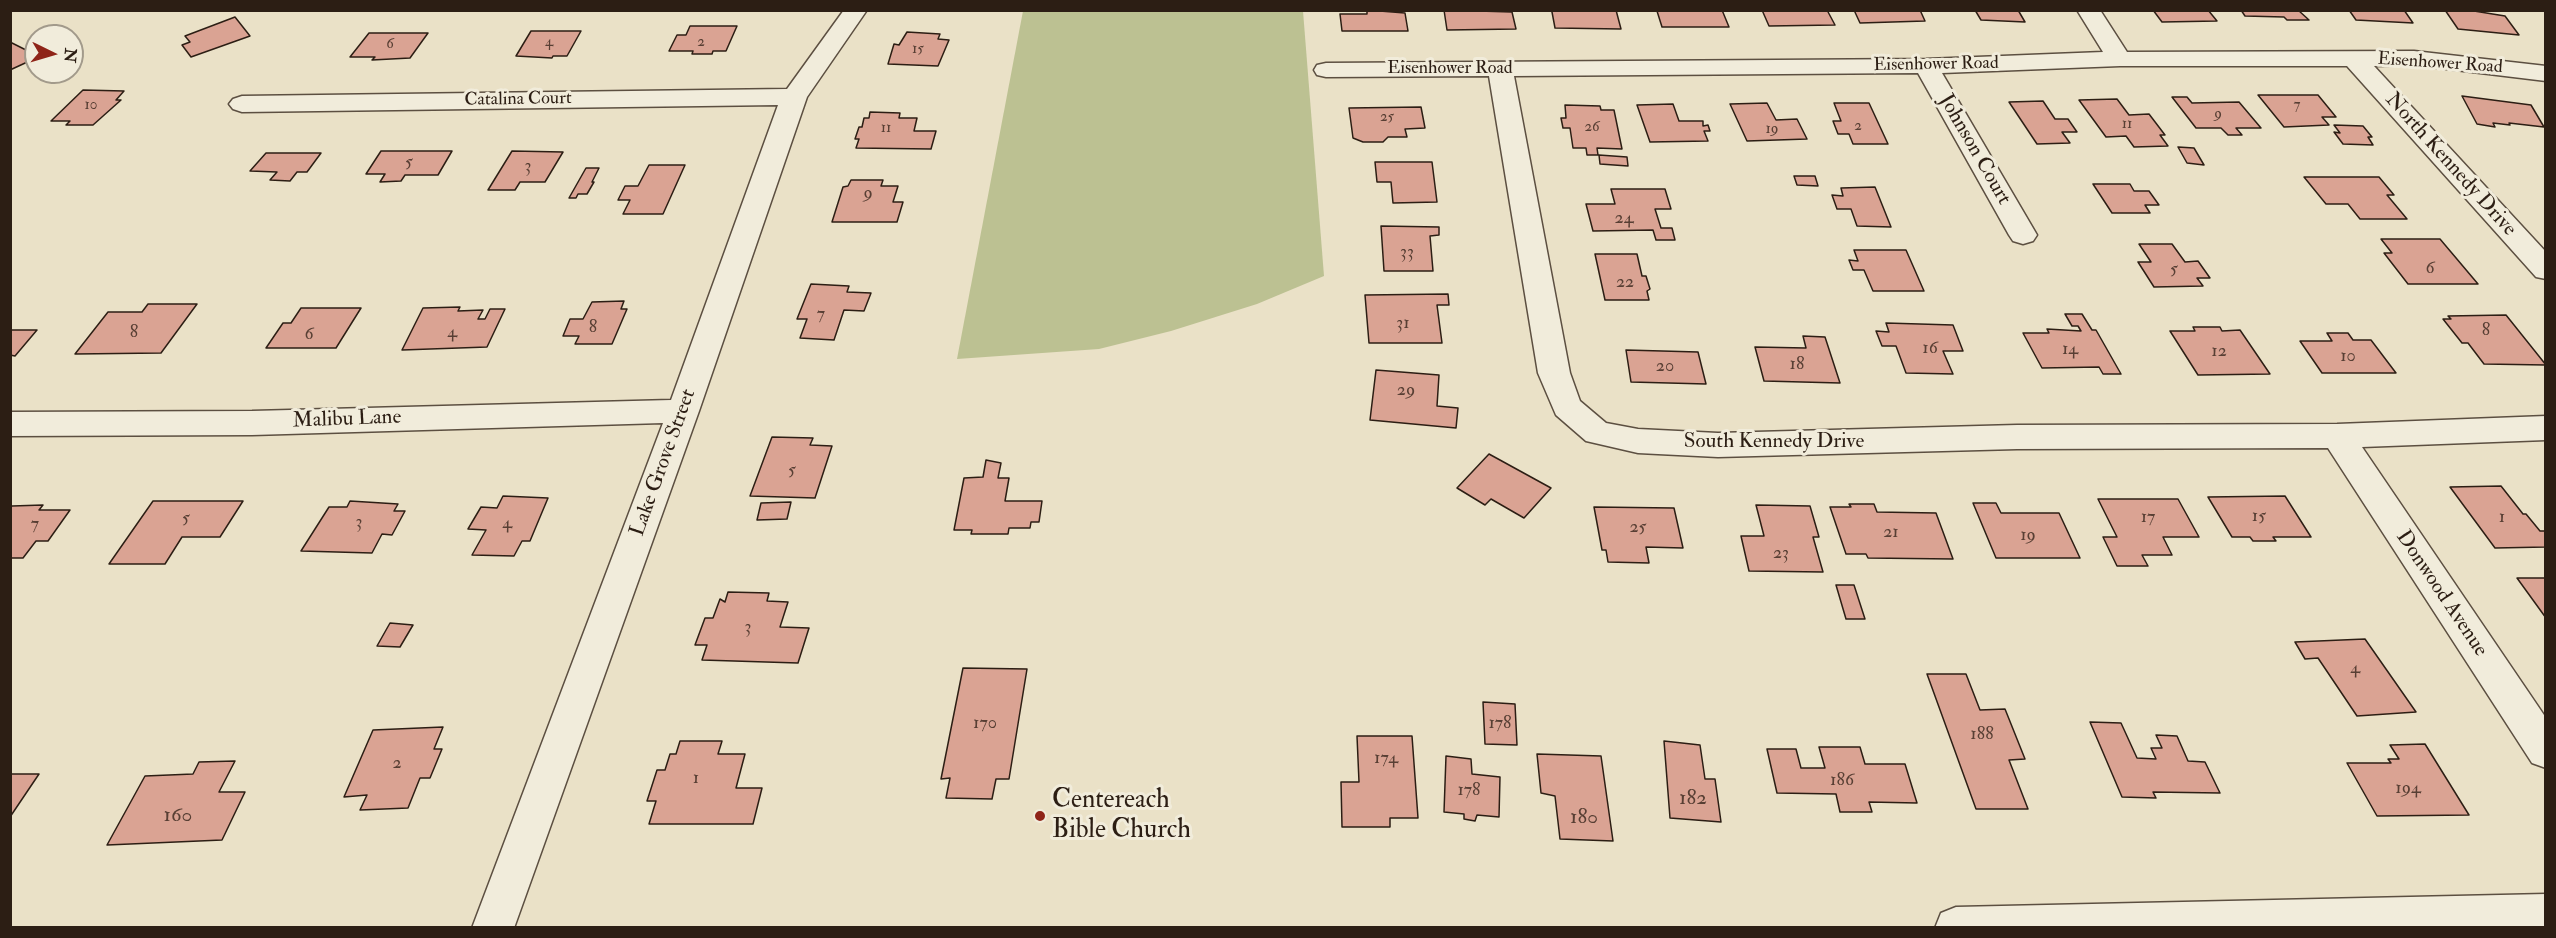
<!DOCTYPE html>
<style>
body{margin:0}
#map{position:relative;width:2556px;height:938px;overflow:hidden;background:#eae1c7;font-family:"IM FELL Double Pica",serif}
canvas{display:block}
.frame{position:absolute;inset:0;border:12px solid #2c1e14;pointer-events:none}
.north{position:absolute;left:24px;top:24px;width:60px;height:60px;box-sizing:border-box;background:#f1ecdb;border:2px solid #a29a8b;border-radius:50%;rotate:95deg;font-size:16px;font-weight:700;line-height:24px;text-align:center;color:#2c1e14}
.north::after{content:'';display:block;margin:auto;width:21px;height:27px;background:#8f2418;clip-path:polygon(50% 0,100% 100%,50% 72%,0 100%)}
</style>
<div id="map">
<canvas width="2556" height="938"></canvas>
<div class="frame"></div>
<div class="north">N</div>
</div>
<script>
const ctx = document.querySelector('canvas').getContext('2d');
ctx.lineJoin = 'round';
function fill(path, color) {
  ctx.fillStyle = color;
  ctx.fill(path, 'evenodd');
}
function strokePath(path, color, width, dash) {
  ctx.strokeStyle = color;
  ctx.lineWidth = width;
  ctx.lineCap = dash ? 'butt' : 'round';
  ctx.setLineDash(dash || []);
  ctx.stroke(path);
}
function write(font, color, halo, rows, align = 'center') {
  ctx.font = font + ' "IM FELL Double Pica",serif';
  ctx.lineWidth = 6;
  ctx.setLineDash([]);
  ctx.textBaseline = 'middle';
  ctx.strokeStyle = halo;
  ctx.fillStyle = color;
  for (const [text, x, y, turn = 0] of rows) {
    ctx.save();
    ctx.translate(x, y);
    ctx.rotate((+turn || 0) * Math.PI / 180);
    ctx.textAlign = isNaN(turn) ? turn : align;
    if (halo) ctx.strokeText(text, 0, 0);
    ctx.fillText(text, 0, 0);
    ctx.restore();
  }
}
const green = new Path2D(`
 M1023 11H1303L1324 276 1257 304 1171 331 1099 349 957 359Z`);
const building = new Path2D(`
 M1367 10 1405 13 1408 31H1342L1340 14H1367Z
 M1444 10 1512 12 1516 29 1447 30Z
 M1549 10H1616L1621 29 1555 28 1552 12Z
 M1722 10 1729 27H1662L1657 11Z
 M1762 10H1827L1835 25 1769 26Z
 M1854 10H1920L1925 21 1860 23Z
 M1975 10H2018L2025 22 1981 20Z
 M2153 10H2208L2217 21 2162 22Z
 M2241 10H2298L2309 20H2287L2284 17 2245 16Z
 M2349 10H2404L2413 23 2356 20Z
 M2445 10 2474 11 2505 16 2519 35 2458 29Z
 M235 17 250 36 191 57 182 45 190 42 185 36Z
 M690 26H737L726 51H713L712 54H692L693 51H669L677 35H686Z
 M531 31H581L567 56H553L552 58 516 56Z
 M907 32 940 34 938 39 949 40 938 66 888 64 894 44 899 45Z
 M369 33H428L410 58 372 60 375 57H350Z
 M10 42 36 55V58L10 70Z
 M83 90 124 91 116 100H121L93 125H66L70 121H51Z
 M2258 95H2318L2336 117H2322L2329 125 2284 127Z
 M2462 96 2531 105 2544 127 2509 123 2510 125 2493 123 2495 127 2477 124Z
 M2172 97H2187L2192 103 2239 102 2261 128H2236L2242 135H2228L2221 128H2196Z
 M2117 99 2129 115 2149 114 2165 135H2160L2168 146 2134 147 2126 136 2106 137 2079 100Z
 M2043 101 2055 119H2068L2077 132H2062L2070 143 2037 144 2009 102Z
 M1767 103 1776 120 1797 119 1807 139 1747 141 1730 104Z
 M1834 103H1869L1888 144H1853L1849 134H1838L1833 121H1841Z
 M1673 104 1679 121H1703V126L1708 125 1710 131H1704L1708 141 1650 142 1637 105Z
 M1565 105 1600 106 1601 110H1614L1622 149 1597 148 1598 155H1587L1586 148H1573L1570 128H1563L1561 118H1566Z
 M1421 107 1425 128 1405 129 1407 137H1388L1383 142H1363L1353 138 1349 108Z
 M870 112 900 113 899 118H917L914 131H936L931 149 856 148 859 139H855L859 127H862L864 118H869Z
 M2334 125 2363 126 2372 137H2368L2373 145 2343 144 2334 132 2340 133Z
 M2178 147 2194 148 2204 165 2187 163Z
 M381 151H452L438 175H405L401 181 380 182 385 174H366Z
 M512 151 563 152 545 182H520L515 190H488Z
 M266 153H321L307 172H297L290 181 270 180 277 172 250 171Z
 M1599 155 1627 157 1628 166 1600 164Z
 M1375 162H1432L1437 202 1393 203 1391 182H1377Z
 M649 165H685L663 214H623L630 200H618L625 186H638Z
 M586 168H599L592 182H594L587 194H578L576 198H569Z
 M1794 176H1815L1818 186 1797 185Z
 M2304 177H2379L2394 195H2387L2407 219H2360L2348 204H2326Z
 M851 180H883L881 186H898L893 202H903L897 222H832L843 187 848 186Z
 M2093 184H2130L2134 191H2149L2159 205H2145L2150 213H2112Z
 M1875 187 1891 227 1857 226 1851 209H1837L1832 195 1843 196 1841 188Z
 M1611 189H1665L1671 209H1655L1661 228H1672L1675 240H1656L1653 230 1593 231 1586 204H1615Z
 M1381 226 1439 227V235L1430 236 1433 271H1384Z
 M2381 239H2440L2478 284H2408L2384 253H2392Z
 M2139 244H2172L2185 262 2198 261 2210 278H2197L2203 286 2154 287 2138 262H2151Z
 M1854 250H1906L1924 291H1873L1864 270H1853L1849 260 1858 261Z
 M1595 254H1637L1642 276H1646L1650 289 1647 291 1649 300H1605Z
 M811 284 849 286 847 292 871 293 864 311 844 310 834 340 800 338 807 319H797Z
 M1448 294 1449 305H1437L1442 343H1369L1365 295Z
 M624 301 621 309H627L612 344H575L579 336H563L570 319H583L592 302Z
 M148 304H197L161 353 75 354 108 312H142Z
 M460 307 458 311 483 310 478 319H485L490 309H505L487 347 402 350 423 308Z
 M301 308H361L336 348H266L283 323H291Z
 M2065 314H2082L2092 330H2096L2121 374H2103L2099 367 2042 368 2023 333H2049L2047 329 2081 331 2078 326H2072Z
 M2506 315 2546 365 2484 364 2468 343H2462L2443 319H2451L2448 316Z
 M1886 323 1953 325 1963 351H1943L1953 374 1906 373 1896 346H1882L1876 331 1889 332Z
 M2193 327H2220L2222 331 2240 330 2270 374 2198 375 2170 331H2195Z
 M10 330H37L15 356 10 355Z
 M2327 333H2348L2353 340H2371L2396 373H2322L2300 341H2332Z
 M1803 336 1825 337 1840 383 1764 381 1755 347 1806 348Z
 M1626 350 1698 352 1706 384 1631 382Z
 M1376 370 1439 375 1437 406 1458 408 1456 428 1370 420Z
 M772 437 813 438 810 445 832 446 815 498 750 496Z
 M1489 454 1551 488 1524 518 1491 499 1485 505 1457 488Z
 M986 460 1001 463 998 478H1009L1005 501H1042L1039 522H1031L1030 528H1009L1008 534H971L972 530H954L964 478 983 477Z
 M2501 486 2523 514H2526L2540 531H2546V547L2495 548 2450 487Z
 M503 496 548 498 530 541H522L514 556 472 555 486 530 468 529 481 507 497 508Z
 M2285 496 2311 537H2273L2276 541H2253L2250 537H2232L2208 497Z
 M2098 499H2178L2199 537H2163L2172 555H2142L2148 566H2117L2103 537H2117Z
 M153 501H243L220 537H182L165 564H109Z
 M350 501 398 504 394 511H405L392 535 382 534 372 553 301 551 329 507H347Z
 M791 502 787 519 757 520 761 503Z
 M1973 503H1996L2001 513H2059L2080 558H1996Z
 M1849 504H1874L1877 512 1936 513 1953 559 1868 558 1866 554H1846L1830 507H1851Z
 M43 505 39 510H70L48 541H36L23 558H10V508L12 506Z
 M1756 505 1810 506 1819 537H1813L1823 572 1749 571 1741 536H1764Z
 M1594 507 1674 508 1683 548 1646 547 1649 563 1608 562 1606 550H1602Z
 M2517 578H2546V618Z
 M1836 585H1854L1865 619H1846Z
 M728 592 769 593 767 601 788 602 780 627 809 628 798 663 702 660 707 645H695L705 618H713L720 599 725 602Z
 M390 623 413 625 400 647 377 646Z
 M2365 639 2416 712 2357 716 2318 658 2305 659 2295 642Z
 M963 668 1027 669 1009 779H996L992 799 946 798 950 778 941 779Z
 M1927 674H1966L1980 710 2005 709 2025 759 2009 760 2028 809H1976Z
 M1483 702 1515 704 1517 745 1485 744Z
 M2090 722 2121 723 2137 758 2156 759 2151 748H2162L2156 735 2177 736 2188 761 2205 762 2220 793 2153 792 2156 798 2122 797Z
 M443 727 434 749H442L430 778H420L408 808 360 810 367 795 344 797 373 730Z
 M1357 736H1412L1418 818H1390V827H1342L1341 782H1359Z
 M680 741H722L718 754H745L736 788H762L753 824H649L656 801H647L657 770H665L670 754H676Z
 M1664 741 1700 745 1705 779H1715L1721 822 1670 818Z
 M2425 744 2469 815 2377 816 2347 763H2391L2388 759H2399L2390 745Z
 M1819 747H1860L1865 764H1905L1917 803 1869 802 1872 812H1840L1836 794 1777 793 1767 749H1796L1801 768H1825Z
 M1537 754 1601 756 1613 841 1560 839 1555 796 1541 793Z
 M1446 756 1471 759 1472 774 1500 777 1499 817 1477 815 1475 821 1464 819V814L1444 812Z
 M235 761 219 792H245L222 840 107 845 145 776 193 774 199 762Z
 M10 774H39L10 817Z`);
const street = new Path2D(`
 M844 10H867L807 97 699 411 514 928H472L663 423 252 435 10 436V412L252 411 671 400 778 105 242 112 233 109 229 104 233 99 242 96 787 89Z
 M2077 10H2100L2127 52 2414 51 2546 66V81L2414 65 2374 66 2546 252V279L2536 277 2347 66H2120L1942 73 2037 235 2033 241 2023 244 2013 241 2009 235 1918 73 1514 76 1570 373 1580 401 1606 423 1638 429 1718 433 2017 425 2337 424 2546 416V440L2362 447 2546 718V768L2532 763 2328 448 2017 449 1718 457 1638 453 1586 441 1556 415 1538 373 1489 76 1326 77 1317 75 1314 70 1317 65 1326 63 1926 59 2103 52Z
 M2546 894V928H1935L1941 913 1956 907Z`);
const markers = [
 [1040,816,6,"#8f2418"]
];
const farNumbernames = [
 ["4",549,43],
 ["2",701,43],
 ["6",390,45],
 ["15",918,50],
 ["10",91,106],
 ["7",2297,106],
 ["9",2218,115],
 ["25",1387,118],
 ["11",2127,125],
 ["2",1858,127],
 ["26",1592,128],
 ["11",886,129],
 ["19",1772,130]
];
const farStreetnames = [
 ["Eisenhower Road",2440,64,4],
 ["Eisenhower Road",1936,65,-1],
 ["Eisenhower Road",1450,69],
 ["Catalina Court",518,100,-1]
];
const numberNames = [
 ["5",409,163],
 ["3",528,167],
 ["9",868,194],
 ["24",1624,219],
 ["33",1407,253],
 ["6",2430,269],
 ["5",2174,270],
 ["22",1625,283],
 ["7",821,315],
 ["31",1403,324],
 ["8",593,328],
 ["8",2486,331],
 ["8",134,333],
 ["4",452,333],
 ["6",309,335],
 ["16",1930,349],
 ["14",2070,350],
 ["12",2219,352],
 ["10",2348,357],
 ["18",1797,365],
 ["20",1665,367],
 ["29",1406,391],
 ["5",792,471],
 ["15",2259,517],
 ["17",2148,518],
 ["1",2502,518],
 ["5",186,519],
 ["3",359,523],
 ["4",507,524],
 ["7",35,525],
 ["25",1638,528],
 ["21",1891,533],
 ["19",2028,536],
 ["23",1781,554],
 ["3",748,628],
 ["4",2355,669],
 ["170",985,724],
 ["178",1500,724],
 ["188",1982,735],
 ["174",1386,759],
 ["2",397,764],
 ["1",696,779],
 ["186",1842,781],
 ["194",2408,789],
 ["178",1469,791]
];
const streetNames = [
 ["Johnson Court",1974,150,60],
 ["North Kennedy Drive",2450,165,48],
 ["Malibu Lane",347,420,-2],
 ["South Kennedy Drive",1774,442],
 ["Lake Grove Street",664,463,-70],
 ["Donwood Avenue",2441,594,56]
];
const nearNumbernames = [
 ["182",1693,799],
 ["160",178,816],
 ["180",1584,818]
];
const nearPoinames = [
 ["Centereach",1052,801],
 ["Bible Church",1052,831]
];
fill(green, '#bcc192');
fill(building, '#daa393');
strokePath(building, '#2c1e14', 1.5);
strokePath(street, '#5c4f41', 3);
fill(street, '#f1ecdb');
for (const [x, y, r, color] of markers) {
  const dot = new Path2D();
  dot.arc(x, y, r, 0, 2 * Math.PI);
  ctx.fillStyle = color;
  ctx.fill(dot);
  strokePath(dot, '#f1ecdb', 2);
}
write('15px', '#583f34', null, farNumbernames);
write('18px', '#2c1e14', '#f1ecdb', farStreetnames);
write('18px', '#583f34', null, numberNames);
write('21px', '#2c1e14', '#f1ecdb', streetNames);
write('21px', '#583f34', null, nearNumbernames);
write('26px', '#2c1e14', '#f1ecdb', nearPoinames, 'left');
</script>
